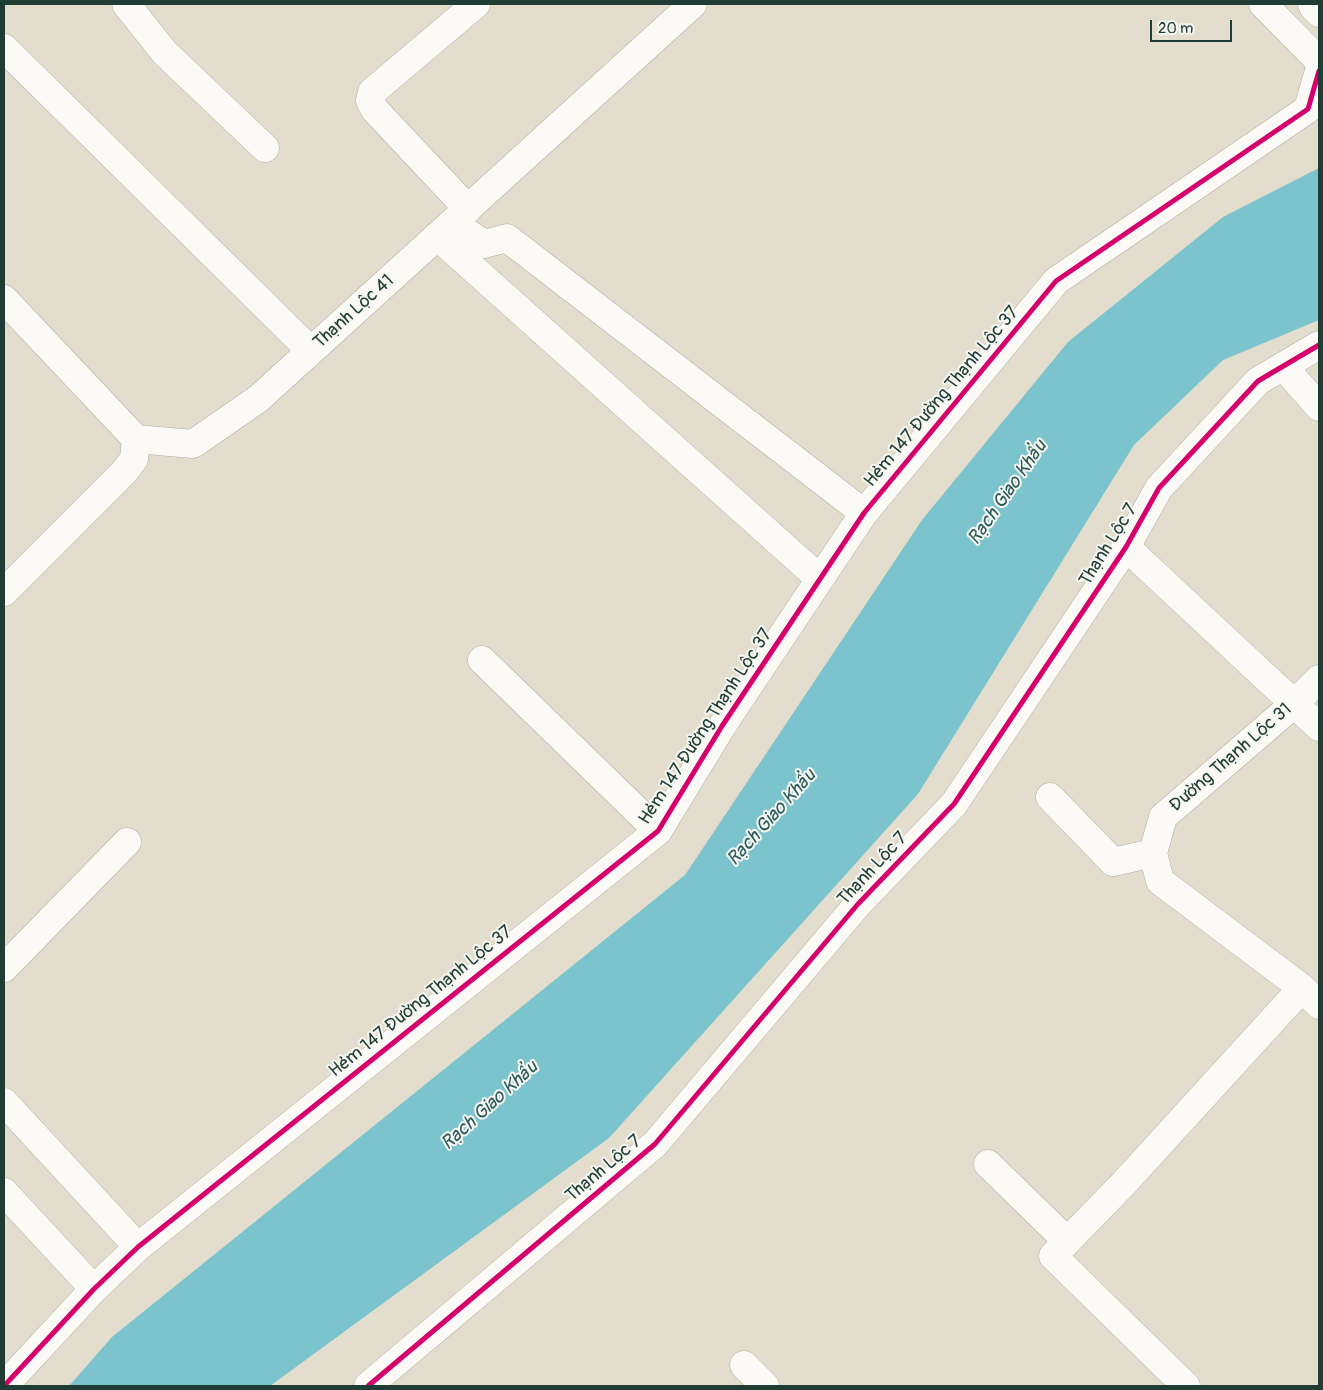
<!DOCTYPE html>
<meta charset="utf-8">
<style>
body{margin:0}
#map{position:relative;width:1323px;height:1390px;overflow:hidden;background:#e2ddcc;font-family:Pangolin,sans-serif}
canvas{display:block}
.frame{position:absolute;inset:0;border:5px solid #1f3d34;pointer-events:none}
.scale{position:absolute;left:1150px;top:20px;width:82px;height:22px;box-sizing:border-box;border:2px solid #1f3d34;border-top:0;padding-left:6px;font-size:15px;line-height:18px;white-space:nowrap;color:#1f3d34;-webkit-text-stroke:4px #f6f6f2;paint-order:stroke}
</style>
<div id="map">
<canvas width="1323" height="1390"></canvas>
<div class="frame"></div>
<div class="scale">20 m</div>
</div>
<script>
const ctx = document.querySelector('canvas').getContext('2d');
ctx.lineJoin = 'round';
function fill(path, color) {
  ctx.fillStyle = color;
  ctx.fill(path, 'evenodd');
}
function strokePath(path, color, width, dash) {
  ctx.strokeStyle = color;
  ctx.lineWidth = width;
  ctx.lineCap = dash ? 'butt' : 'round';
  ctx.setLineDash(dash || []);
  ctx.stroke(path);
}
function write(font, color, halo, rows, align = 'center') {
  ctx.font = font + ' Pangolin,sans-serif';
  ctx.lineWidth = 4;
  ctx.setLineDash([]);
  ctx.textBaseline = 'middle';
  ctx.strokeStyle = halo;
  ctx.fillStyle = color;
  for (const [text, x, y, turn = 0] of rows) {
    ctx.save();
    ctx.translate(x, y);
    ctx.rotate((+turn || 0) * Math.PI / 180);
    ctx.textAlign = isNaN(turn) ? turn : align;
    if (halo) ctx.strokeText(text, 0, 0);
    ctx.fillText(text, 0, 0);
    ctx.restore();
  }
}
const water = new Path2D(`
 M1319 168V320L1223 360 1134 445 918 794 609 1138 270 1386H69L112 1337 685 875 922 520 1068 342 1223 217Z`);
const minor = new Path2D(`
 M126 4 165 53 265 148
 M1263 4 1319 61
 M1312 4 1314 8 1319 13
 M4 48 311 351
 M468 209 375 110 370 101 372 92 476 4
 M453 223 484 244 507 238 864 513
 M437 236 820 579
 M4 299 136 439 193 444 258 399 693 4
 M1283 366 1319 407
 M1126 547 1319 727
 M4 592 125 471 134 459 136 439
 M482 660 658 831
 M1319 679 1294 704 1163 817 1153 853 1160 881 1302 988 1319 1005
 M1050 797 1113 862 1153 853
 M4 968 127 842
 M4 1102 138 1247
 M988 1164 1067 1241
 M4 1192 94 1289
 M744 1365 765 1386
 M4 1386 94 1289 138 1247 658 831 722 726 864 513 1056 281 1308 109 1319 71
 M368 1386 655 1144 858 904 954 804 1126 547 1159 488 1258 381 1319 345
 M1186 1386 1053 1256 1125 1182 1302 988`);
const cycleway = new Path2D(`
 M4 1386 94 1289 138 1247 658 831 722 726 864 513 1056 281 1308 109 1319 71
 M368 1386 655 1144 858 904 954 804 1126 547 1159 488 1258 381 1319 345`);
const streetNames = [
 ["Thạnh Lộc 41",354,312,-42],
 ["Hẻm 147 Đường Thạnh Lộc 37",942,397,-50],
 ["Thạnh Lộc 7",1109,545,-58],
 ["Hẻm 147 Đường Thạnh Lộc 37",706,727,-57],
 ["Đường Thạnh Lộc 31",1231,758,-41],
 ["Thạnh Lộc 7",873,869,-47],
 ["Hẻm 147 Đường Thạnh Lộc 37",421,1002,-39],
 ["Thạnh Lộc 7",604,1169,-40]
];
const waterNames = [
 ["Rạch Giao Khẩu",1008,493,-55],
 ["Rạch Giao Khẩu",772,818,-48],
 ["Rạch Giao Khẩu",490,1106,-42]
];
fill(water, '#7bc3cd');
strokePath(minor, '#afafa3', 29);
strokePath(minor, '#fbfaf7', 28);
strokePath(cycleway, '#d6006c', 5);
write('18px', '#1f3d34', '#f6f6f2', streetNames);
write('italic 19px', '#2b5c5a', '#f6f6f2', waterNames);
</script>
